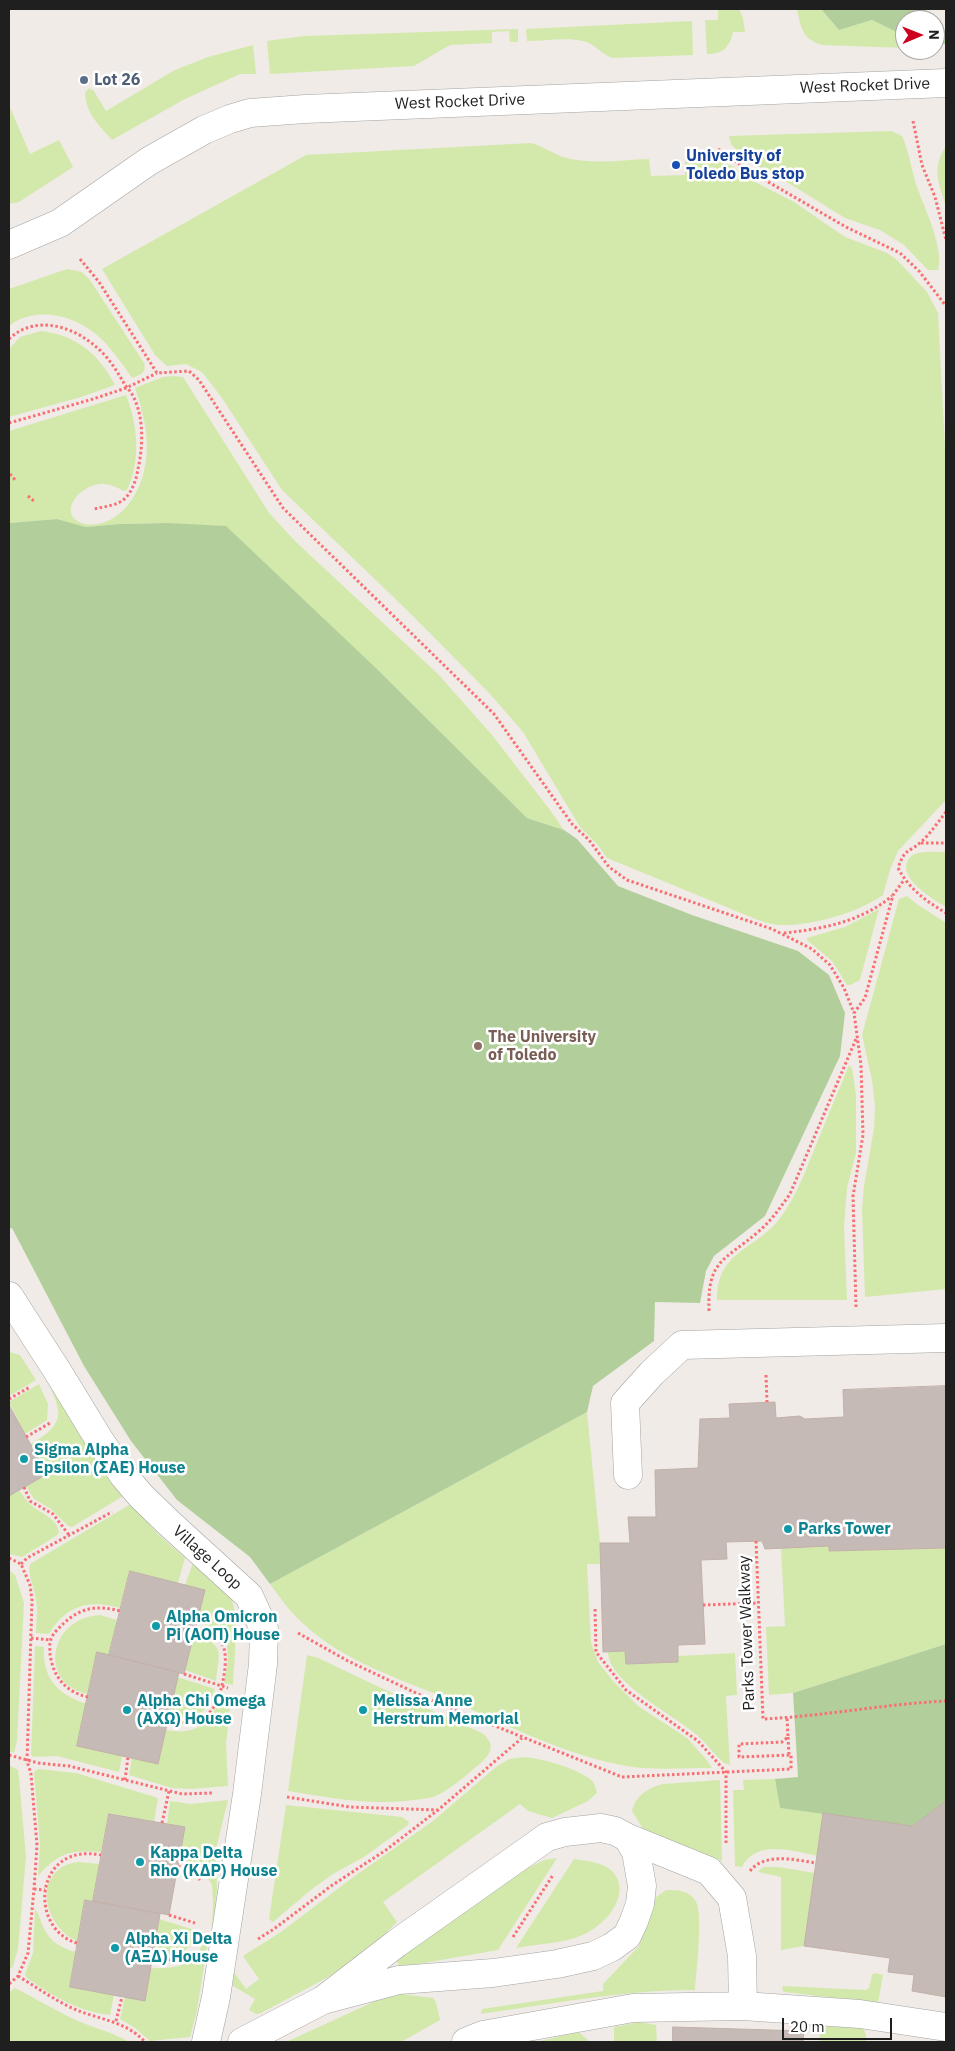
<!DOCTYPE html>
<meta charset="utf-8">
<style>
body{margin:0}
#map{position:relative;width:955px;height:2051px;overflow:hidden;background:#f0ebe6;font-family:"IBM Plex Sans",sans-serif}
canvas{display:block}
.frame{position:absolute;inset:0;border:10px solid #1f1f1f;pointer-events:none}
.north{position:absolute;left:895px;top:10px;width:50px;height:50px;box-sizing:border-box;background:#fff;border:1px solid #a5a5a5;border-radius:50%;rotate:89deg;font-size:14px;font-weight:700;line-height:20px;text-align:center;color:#1f1f1f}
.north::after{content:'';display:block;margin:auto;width:18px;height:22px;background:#cc021f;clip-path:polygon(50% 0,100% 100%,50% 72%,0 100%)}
.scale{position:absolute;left:782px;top:2018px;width:110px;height:22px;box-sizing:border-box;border:2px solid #1f1f1f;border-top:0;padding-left:6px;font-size:15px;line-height:18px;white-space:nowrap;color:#1f1f1f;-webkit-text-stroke:4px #fff;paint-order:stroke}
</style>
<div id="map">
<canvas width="955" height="2051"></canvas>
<div class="frame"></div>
<div class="north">N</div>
<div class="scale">20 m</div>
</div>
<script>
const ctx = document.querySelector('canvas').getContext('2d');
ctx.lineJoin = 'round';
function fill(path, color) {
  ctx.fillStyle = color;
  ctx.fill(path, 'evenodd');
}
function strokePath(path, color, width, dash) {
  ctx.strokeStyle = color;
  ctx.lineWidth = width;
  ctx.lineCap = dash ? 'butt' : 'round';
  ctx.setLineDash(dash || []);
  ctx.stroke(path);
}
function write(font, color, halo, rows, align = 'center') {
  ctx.font = font + ' "IBM Plex Sans",sans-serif';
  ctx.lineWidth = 5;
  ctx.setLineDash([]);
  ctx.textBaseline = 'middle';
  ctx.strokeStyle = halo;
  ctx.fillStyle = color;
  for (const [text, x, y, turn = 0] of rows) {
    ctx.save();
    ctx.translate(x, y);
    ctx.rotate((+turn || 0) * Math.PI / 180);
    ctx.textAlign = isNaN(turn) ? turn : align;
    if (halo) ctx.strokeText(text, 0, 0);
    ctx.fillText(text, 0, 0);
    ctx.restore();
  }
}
const grass = new Path2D(`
 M718 9H739L743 18 745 32H733C730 47 723 54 707 54L705 20H718Z
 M797 9H821L839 30 872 20 905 36V48L822 45C802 39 801 28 797 9Z
 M692 21 693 55 613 58C601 55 595 43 583 41 566 37 545 41 527 41L526 29Z
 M518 29V42H510L509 31 492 32V43L450 45 414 66 270 74 267 41 304 36Z
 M253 45 256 74H240L185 99 112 140C99 125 86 114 85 93L89 88 94 91 106 111 173 71 208 57Z
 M9 105 30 154 59 140 73 167 19 202 9 204Z
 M891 131 902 136C909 152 911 168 916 184 923 205 945 249 938 270H928L904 245 880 230 845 218 774 174 747 161 731 144 729 136Z
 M531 143C543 146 552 153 563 157 591 165 621 160 649 159L651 176 685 175V158H707L732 166 751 180 794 202 845 237 887 253 897 260 927 292 938 313 946 465V797L945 801 898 851 890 870 883 895C857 913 812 926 781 925 773 925 765 922 758 920L607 858 597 844 580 827 523 732 490 694 412 615 282 490 222 398 202 372 186 364 167 366 155 355 102 269 306 155Z
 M946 146V206C939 184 931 169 946 146Z
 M67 269 82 272 90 280 144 363C147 373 140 375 132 378 120 361 107 341 89 329 65 313 32 308 9 326V289Z
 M41 331C76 335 99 354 115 385L81 397 9 417V349L20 337Z
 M174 376 183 377 269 513 297 543 438 674 492 735 550 810 564 830 527 818 379 671 167 523 120 524 86 527 57 519 9 523V431L126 395C138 425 141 461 127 490L123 491C117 487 112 485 105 484 91 482 69 497 71 512 72 519 79 523 85 524 116 529 138 498 144 471 151 442 144 415 135 388L163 377Z
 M946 852V907C934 900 900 880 907 862 909 857 913 854 918 853 927 851 938 852 946 852Z
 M907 896 918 905 946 923V1289L865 1297 862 1210 864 1186 874 1128 875 1107 872 1080 862 1035 899 899Z
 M879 909 860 980 850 985H847L832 961 807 940V938L845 927Z
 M849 1065 852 1068 856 1095V1153L847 1188 844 1227 847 1300H717C717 1253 751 1251 777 1222 796 1199 807 1167 818 1140 828 1115 839 1090 849 1065Z
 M9 1352 20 1355 36 1380 9 1396Z
 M47 1381 125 1495 72 1527 68 1526 51 1509 34 1499 26 1486 47 1474 31 1444C64 1424 64 1415 47 1381Z
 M39 1384 48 1404 47 1420 25 1434 9 1402Z
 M587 1412 600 1543 601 1564H587L591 1642 598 1662 613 1681 638 1706 687 1738 705 1758 712 1768C685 1768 658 1770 632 1767 568 1757 507 1725 448 1699 402 1680 344 1661 307 1627 292 1615 281 1599 270 1584Z
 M19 1490C23 1495 26 1501 32 1506 41 1513 59 1520 59 1533L56 1536 22 1557 9 1554V1496Z
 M131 1504 158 1534 185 1558 178 1583 130 1571 120 1608C89 1599 66 1605 49 1634L36 1633C36 1622 38 1611 36 1600 35 1589 27 1574 30 1564Z
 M829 1546V1551L946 1548V1644L793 1693 769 1695 766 1627 785 1626 781 1547Z
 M193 1563 230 1594C240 1618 234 1659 233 1685L224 1683C231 1646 232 1637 197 1621L185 1585Z
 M9 1570 15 1575 24 1603 17 1741 14 1753 9 1751Z
 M100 1615 117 1620 109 1655 97 1653 88 1694C38 1684 48 1618 100 1615Z
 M194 1635C226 1644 219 1653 216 1681L185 1670Z
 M35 1646 44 1647C42 1678 58 1695 87 1704L77 1745 122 1756 119 1772 57 1756 33 1757 31 1755Z
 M625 1651 626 1664 678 1662V1656L735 1653 737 1695 726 1696 730 1765 724 1763C714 1754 706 1743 697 1735 675 1716 608 1682 608 1652Z
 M307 1655 318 1658 379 1687 482 1733C493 1742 494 1750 483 1761 470 1772 456 1785 440 1794 433 1798 423 1799 414 1800 369 1806 332 1798 288 1791Z
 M177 1677 215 1689C205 1716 197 1720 168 1716Z
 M220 1695 231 1699 226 1744 228 1786 191 1789 172 1788 129 1775 132 1758 158 1764 166 1730C196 1736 213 1723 220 1695Z
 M526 1757C542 1759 582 1769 593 1782 595 1785 596 1789 597 1793L588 1801 552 1818 528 1811 520 1804 383 1902 397 1922 381 1938 332 1975 261 2013 256 2014 249 2010 255 1999 233 1986 230 1967 246 1989 259 1979 243 1956 281 1932 352 1878 433 1821 496 1767 509 1759Z
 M9 1765 18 1770 19 1777 26 1857 18 1949 13 1966 9 1971Z
 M38 1769 76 1773 158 1798 154 1822 109 1814 101 1852C70 1850 59 1852 38 1876L40 1845 34 1772Z
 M775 1779 780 1808 823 1813 817 1856C793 1851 756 1839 742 1867L735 1866 733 1790H744L743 1780Z
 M720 1780 722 1861 643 1829 632 1811C635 1796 649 1787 663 1784Z
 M228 1800 216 1849 217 1889 214 1925 212 1924 213 1904 212 1885 201 1867 179 1860 185 1827 167 1824 170 1801 191 1804Z
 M286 1805 402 1817 409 1822 408 1825 364 1857 333 1874 312 1889 273 1922 269 1919Z
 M557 1858 498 1950 407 1966 401 1967 398 1964 396 1958 526 1869 544 1860Z
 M574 1859C586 1861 604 1862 613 1872 633 1896 603 1928 580 1936 560 1944 536 1944 516 1948Z
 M78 1862 100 1864 93 1901 85 1900 78 1941C53 1933 34 1891 57 1871 63 1865 70 1863 78 1862Z
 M763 1867H779L815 1873 804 1946 781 1950V1877L758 1872Z
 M666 1890C677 1890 688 1890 695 1900 704 1911 696 1973 695 1990 624 1990 552 2004 481 2014L482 2009 603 1991V1984L639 1946 655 1898Z
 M35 1909C40 1915 40 1921 44 1928 50 1942 61 1948 76 1952L70 1987 114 1995 110 2015C80 2012 52 1996 27 1978L25 1974 33 1953Z
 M159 1919 198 1931 195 1941 180 1955 153 1954Z
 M207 1934 209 1935 197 2010 190 2037 150 2041 135 2028 120 2019 125 1997 150 1968C181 1969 196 1965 207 1934Z
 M874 1973 883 1975 878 2003 784 1992 782 1989 783 1986 866 1990 869 1988 872 1975Z
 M15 1988C37 1999 56 2011 78 2021 96 2029 113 2032 129 2042H9V1992Z
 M393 1993 433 1998 436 2002 440 2020 401 2042H286Z
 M639 2022 656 2025 657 2042H614V2027Z
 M829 2024 863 2027 866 2035V2042H819L820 2034Z
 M574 2033H580L590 2042H536Z`);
const forest = new Path2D(`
 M821 9H925L946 32V44H935V20H905V36L872 20 839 30Z
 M57 519 86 527 120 524 167 523 226 526 379 671 527 818 564 830 577 839 618 886 692 915 798 951 829 975 845 1013 840 1056 765 1216 714 1256 706 1271 700 1303 655 1302 654 1341 593 1386 587 1412 270 1584 250 1557 177 1500 131 1441 84 1366 12 1228 9 1229V523Z
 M946 1644V1801L912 1826 780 1808 775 1779 798 1777 793 1693Z`);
const building = new Path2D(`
 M946 1386V1548L829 1551V1546L765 1549 762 1541 726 1542 727 1559 701 1560 705 1644 678 1645V1662L626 1664 625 1651 603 1652 600 1543H630L628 1517H656L655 1470 698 1468 700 1419 730 1418 729 1404 775 1402 776 1418 800 1416 805 1419 844 1417 843 1390Z
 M9 1405 47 1474 9 1496Z
 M130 1571 205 1590 184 1674 109 1655Z
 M97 1652 179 1672 158 1764 77 1746Z
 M946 1801V1997L912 1991 914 1975 888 1972 890 1958 804 1946 823 1813 912 1826Z
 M109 1814 185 1827 169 1915 93 1901Z
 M85 1900 160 1914 145 2001 70 1987Z
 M673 2027 804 2031 803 2042H673Z`);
const path = new Path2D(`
 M913 121 922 165 935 197 946 240
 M718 149 746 169 846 227 900 253 919 271 946 306
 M80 259 99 282 157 373 189 371 199 380 283 508 494 714 572 824 589 840 609 867 627 880 772 929 812 949 830 965 844 988 854 1013
 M9 339C34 315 71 325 95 346 108 356 117 371 125 385 128 389 132 393 134 398 144 419 143 447 138 469 136 481 131 496 120 502 112 506 103 507 94 509
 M9 423 93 399 126 388 157 373
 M10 474 16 481
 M28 496 35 502
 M946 812C938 822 930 834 921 842 907 854 905 848 898 868 909 889 926 901 946 913
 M921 843H946
 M784 933C822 929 861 922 892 896
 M856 1307 853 1196 863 1135 861 1065 854 1013 865 998 893 895 904 880
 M709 1311C707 1260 724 1261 758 1232 771 1221 780 1208 790 1194L856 1039
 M766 1375 767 1402
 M9 1399 30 1387
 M26 1437 50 1423
 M24 1487 30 1501 53 1514 69 1535
 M756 1541 763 1719C824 1716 885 1704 946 1701
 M9 1558 21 1564 30 1585 32 1600 27 1761 31 1774 37 1845 34 1889 28 1953 18 1976 9 1984
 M21 1564 27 1558 112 1512
 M703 1605 758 1603
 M595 1609 596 1652 626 1690 698 1741 726 1772V1843
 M298 1633 348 1661 433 1701 622 1777 791 1769V1755L739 1757V1744L782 1742 788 1737 787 1718
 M31 1638 50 1640
 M184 1674 228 1688
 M88 1697C65 1692 53 1676 50 1654 50 1649 49 1643 51 1639 53 1633 59 1628 63 1624 81 1607 97 1605 120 1611
 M168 1718C178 1721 189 1725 198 1721 205 1717 211 1712 215 1705 222 1693 230 1656 222 1644 216 1635 204 1633 194 1631
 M788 1737 789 1755
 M9 1755 38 1763 69 1766 182 1794 213 1793
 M125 1780 128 1757
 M287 1797 350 1807 438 1810
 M162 1823 169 1791
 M178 1866 197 1876 200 1880
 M750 1871C765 1852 796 1860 816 1863
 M34 1889 45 1890
 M169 1915 195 1923
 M513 1937 553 1875
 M258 1939 274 1929 331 1886 386 1850 438 1810 522 1738
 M77 1943C28 1929 34 1842 101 1855
 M153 1958 173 1960 189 1957
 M18 1976C36 1987 53 1999 72 2008 98 2020 125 2020 145 2042
 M116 2021 122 1997`);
const minor = new Path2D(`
 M9 245 60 223 149 161 204 130 230 119 250 113 305 109 946 83
 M9 1296 58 1372 100 1441 124 1476 141 1496 170 1524 249 1596 264 1629 263 1664 247 1794 216 1997 206 2042
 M628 1475 625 1403 652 1373 682 1345 946 1338
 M628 1838 709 1871 732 1898 742 1956 743 2006
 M242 2042 323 2000 397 1943 547 1837 565 1832 601 1828 615 1831 628 1838 636 1852 642 1886 640 1904 634 1921 627 1936 612 1947 593 1956 557 1964 493 1973 399 1980 323 2000
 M466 2042 483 2035 633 2008 743 2006 860 2014 946 2027`);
const markers = [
 [84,80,5,"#5c6f8a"],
 [676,165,5,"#1a4fb4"],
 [478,1046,5,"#8d6e63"],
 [24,1459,5,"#0f9aa8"],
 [788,1529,5,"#0f9aa8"],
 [156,1626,5,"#0f9aa8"],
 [127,1710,5,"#0f9aa8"],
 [363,1710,5,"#0f9aa8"],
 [140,1862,5,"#0f9aa8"],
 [115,1948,5,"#0f9aa8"]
];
const serviceNames = [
 ["Lot 26",94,80]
];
const streetNames = [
 ["West Rocket Drive",865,86,-2],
 ["West Rocket Drive",460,102,-2],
 ["Village Loop",207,1558,42],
 ["Parks Tower Walkway",747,1633,-92]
];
const transitNames = [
 ["University of",686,156],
 ["Toledo Bus stop",686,174]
];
const educationNames = [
 ["The University",488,1037],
 ["of Toledo",488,1055]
];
const cultureNames = [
 ["Sigma Alpha",34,1450],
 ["Epsilon (ΣΑΕ) House",34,1468],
 ["Parks Tower",798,1529],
 ["Alpha Omicron",166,1617],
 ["Pi (ΑΟΠ) House",166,1635],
 ["Alpha Chi Omega",137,1701],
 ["(ΑΧΩ) House",137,1719],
 ["Melissa Anne",373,1701],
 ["Herstrum Memorial",373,1719],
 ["Kappa Delta",150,1853],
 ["Rho (ΚΔΡ) House",150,1871],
 ["Alpha Xi Delta",125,1939],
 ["(ΑΞΔ) House",125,1957]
];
fill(grass, '#d3e9ac');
fill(forest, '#b2cf9b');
fill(building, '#c5bab5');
strokePath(building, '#c2b0a8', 1);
strokePath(minor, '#a3a3a3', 29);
strokePath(path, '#f86f74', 3, [2.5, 2.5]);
strokePath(minor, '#fff', 28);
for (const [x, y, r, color] of markers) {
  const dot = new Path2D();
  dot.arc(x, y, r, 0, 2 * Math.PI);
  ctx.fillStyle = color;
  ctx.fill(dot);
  strokePath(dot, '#fff', 2);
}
write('bold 16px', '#4e5e75', '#fff', serviceNames, 'left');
write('16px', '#1f1f1f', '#fff', streetNames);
write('bold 16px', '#164399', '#fff', transitNames, 'left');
write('bold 16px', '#785e54', '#fff', educationNames, 'left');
write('bold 16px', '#0d838f', '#fff', cultureNames, 'left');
</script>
